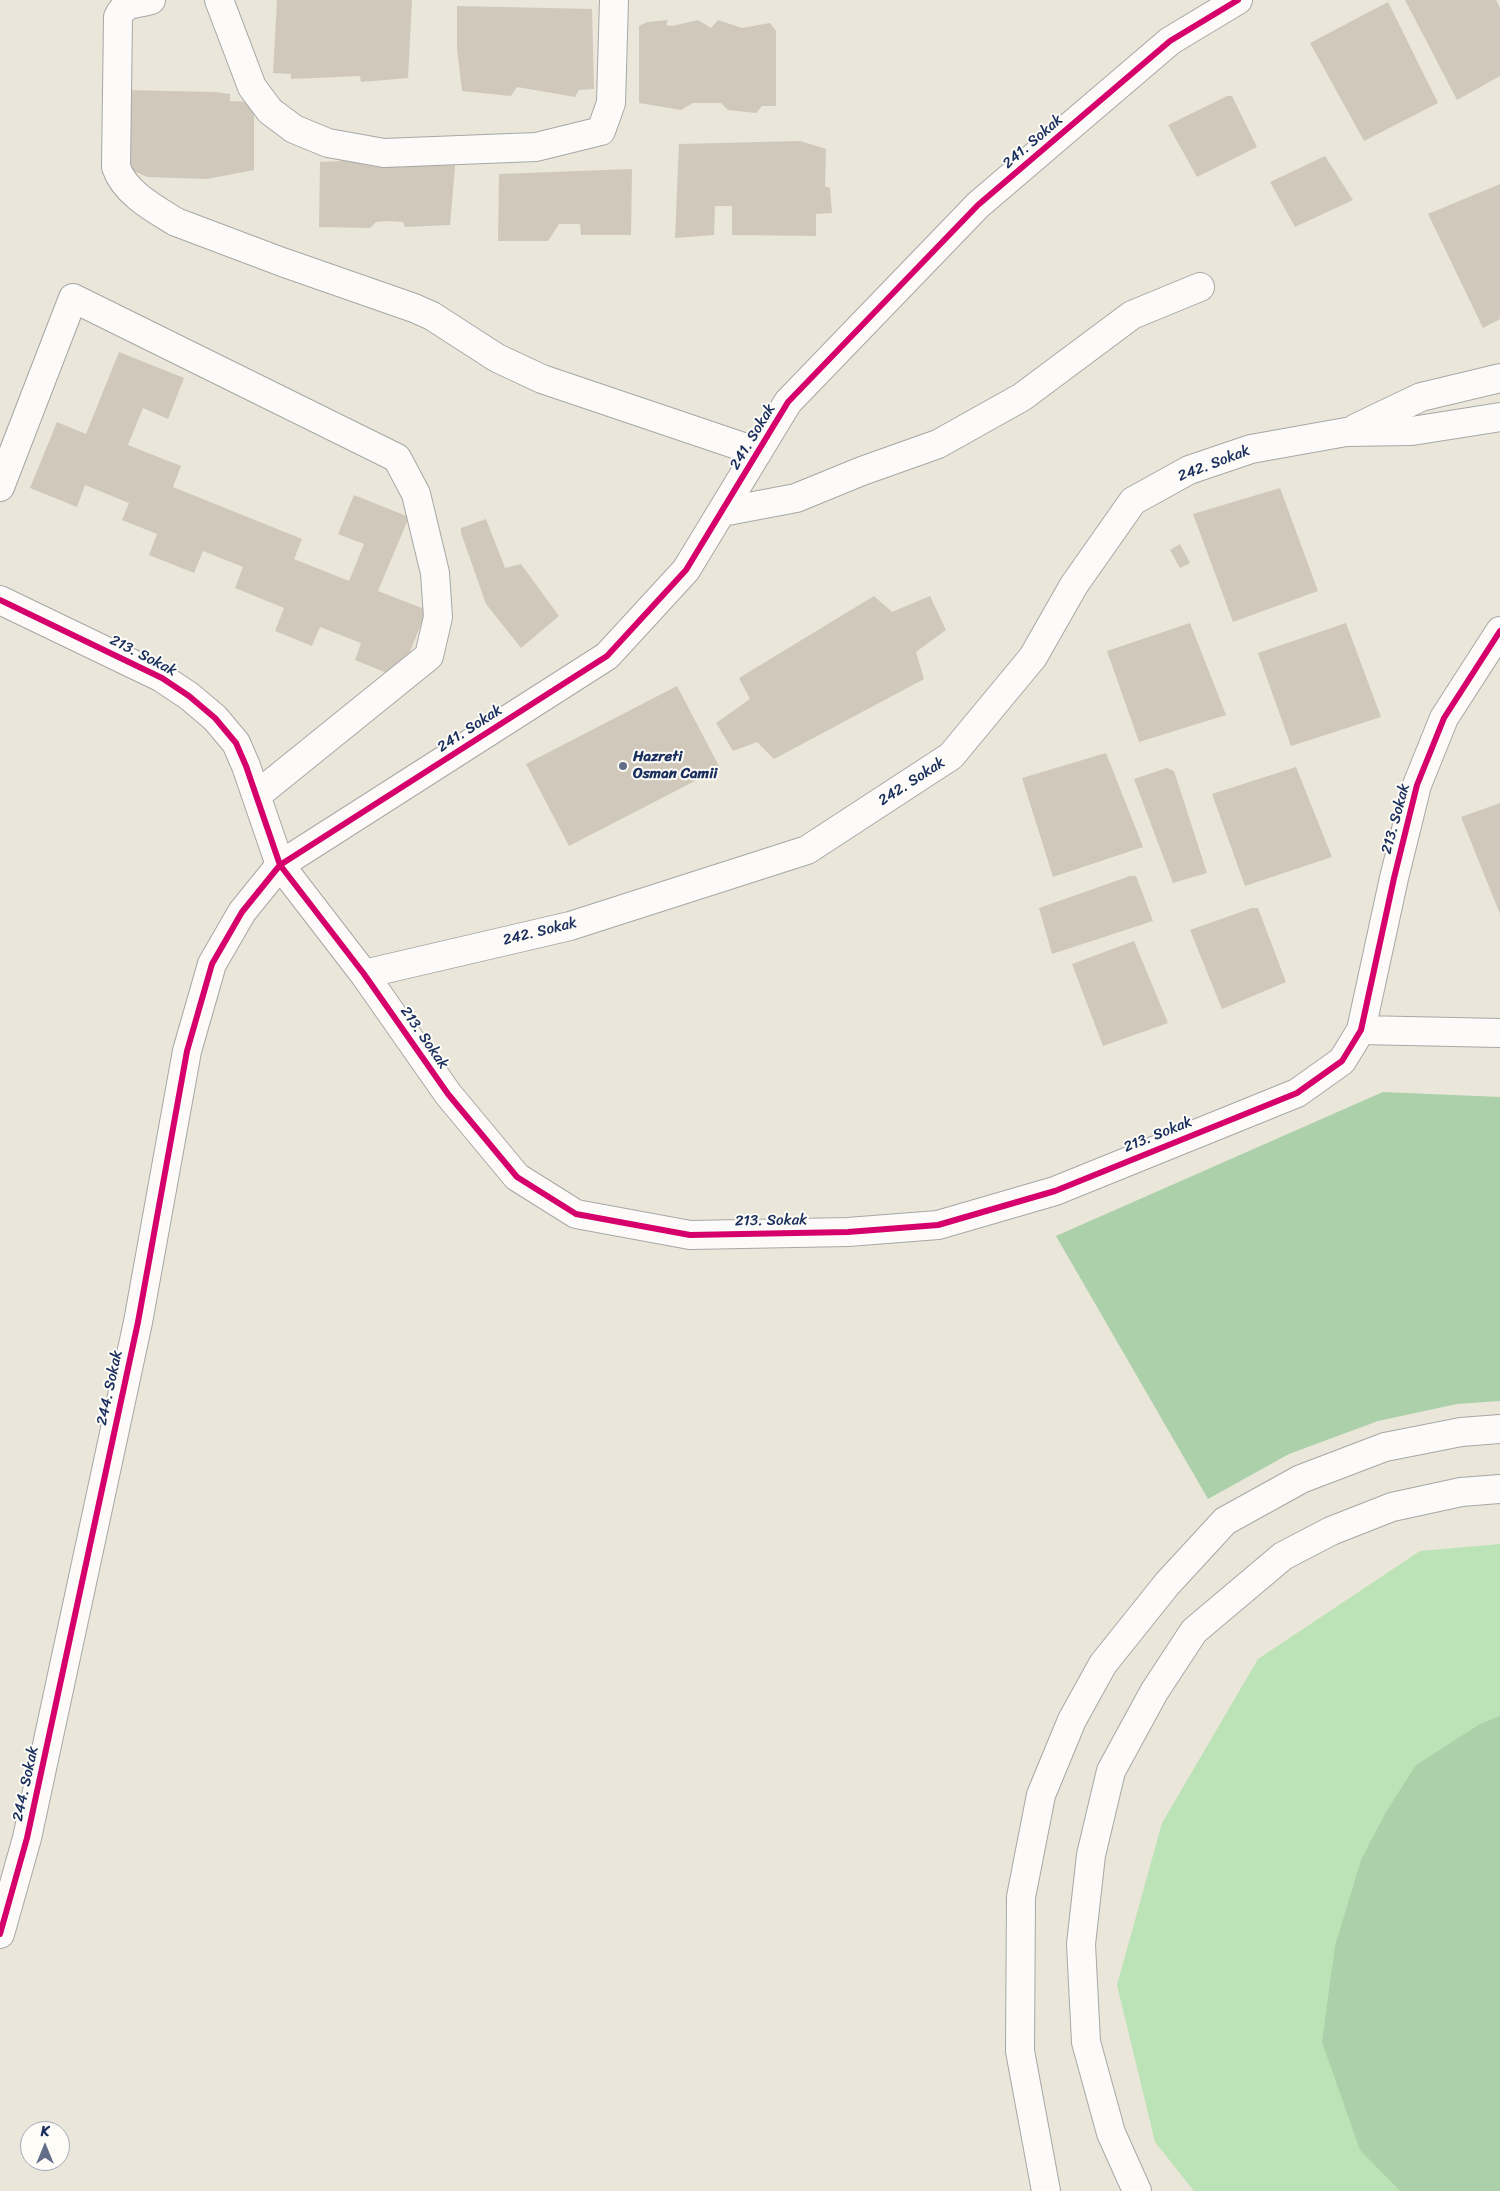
<!DOCTYPE html>
<style>
body{margin:0}
#map{position:relative;width:1500px;height:2191px;overflow:hidden;background:#eae6d9;font-family:Sriracha,sans-serif}
canvas{display:block}
.north{position:absolute;left:20px;top:2121px;width:50px;height:50px;box-sizing:border-box;background:#fdfcf7;border:1px solid #a3aaba;border-radius:50%;rotate:0deg;font-size:14px;font-weight:700;line-height:20px;text-align:center;color:#1b2f5e}
.north::after{content:'';display:block;margin:auto;width:18px;height:22px;background:#636f89;clip-path:polygon(50% 0,100% 100%,50% 72%,0 100%)}
</style>
<div id="map">
<canvas width="1500" height="2191"></canvas>
<div class="north">K</div>
</div>
<script>
const ctx = document.querySelector('canvas').getContext('2d');
ctx.lineJoin = 'round';
function fill(path, color) {
  ctx.fillStyle = color;
  ctx.fill(path, 'evenodd');
}
function strokePath(path, color, width, dash) {
  ctx.strokeStyle = color;
  ctx.lineWidth = width;
  ctx.lineCap = dash ? 'butt' : 'round';
  ctx.setLineDash(dash || []);
  ctx.stroke(path);
}
function write(font, color, halo, rows, align = 'center') {
  ctx.font = font + ' Sriracha,sans-serif';
  ctx.lineWidth = 4;
  ctx.setLineDash([]);
  ctx.textBaseline = 'middle';
  ctx.strokeStyle = halo;
  ctx.fillStyle = color;
  for (const [text, x, y, turn = 0] of rows) {
    ctx.save();
    ctx.translate(x, y);
    ctx.rotate((+turn || 0) * Math.PI / 180);
    ctx.textAlign = isNaN(turn) ? turn : align;
    if (halo) ctx.strokeText(text, 0, 0);
    ctx.fillText(text, 0, 0);
    ctx.restore();
  }
}
const green = new Path2D(`
 M1500 1544V2191H1194L1155 2142 1117 1985 1162 1823 1258 1659 1420 1551Z`);
const forest = new Path2D(`
 M1383 1092 1500 1097V1401L1457 1404 1378 1421 1289 1454 1208 1499 1056 1236Z
 M1500 1716V2191H1400L1360 2150 1322 2042 1335 1946 1361 1860 1386 1812 1416 1765 1480 1724Z`);
const building = new Path2D(`
 M277 0H412L408 78 361 82 360 76 291 79V74L273 73Z
 M1405 0H1496L1500 8V76L1457 100Z
 M1388 2 1438 103 1364 141 1310 43Z
 M457 6 592 9 594 89 579 90 575 97 517 87 511 96 462 91 457 48Z
 M668 20 666 25 672 26 698 20 711 28 718 20 742 28 770 23 776 31V106H762L756 113 728 110 721 103H693L681 110 639 103V26L647 22Z
 M123 90 216 92 230 94V101L254 102V170L207 179 147 177 123 166Z
 M1227 96H1232L1257 147 1197 177 1168 125Z
 M800 141 826 149 825 186 830 188 832 213 816 214V236L732 235V206H715L714 235 675 238 679 144Z
 M456 155 450 225 405 227 403 222 389 221 376 222 370 228 319 227 320 162Z
 M1325 156 1353 200 1295 227 1270 182Z
 M632 169 631 235H581L580 224H559L548 241H498L499 174Z
 M1500 184V319L1483 328 1428 214Z
 M119 352 184 378 168 419 143 408 128 445 181 466 173 487 302 539 294 559 349 581 364 544 338 534 354 495 409 517 378 591 427 610 399 678 355 660 361 643 320 627 312 646 275 631 284 608 235 588 243 567 203 551 194 573 149 555 157 534 122 520 129 503 85 485 77 507 30 488 57 422 86 434Z
 M1280 488 1318 591 1233 622 1193 514Z
 M486 519 505 568 521 564 559 616 521 648 486 604 461 533V528Z
 M1180 544 1190 563 1180 568 1170 550Z
 M874 596 892 612 930 596 946 630 916 652 924 679 774 759 757 742 733 751 716 723 750 699 739 678Z
 M1190 623 1226 715 1139 742 1107 651Z
 M1346 623 1381 717 1291 746 1258 653Z
 M677 686 720 768 569 846 526 764Z
 M1106 753 1143 847 1053 877 1022 778Z
 M1296 767 1332 857 1245 886 1212 794Z
 M1167 768 1174 771 1207 873 1173 883 1134 779Z
 M1500 803V914L1461 817Z
 M1130 876H1136L1153 921 1052 954 1039 908Z
 M1252 908H1258L1286 982 1222 1009 1190 930Z
 M1134 941 1168 1023 1103 1046 1072 964Z`);
const minor = new Path2D(`
 M151 0C136 5 125 1 118 17L116 167C125 193 153 208 176 222L282 262 414 308 432 316 497 358 542 379 758 452
 M219 0 252 87 270 111 294 129 328 143 384 153 536 147 601 131 611 103 614 0
 M1356 428 1421 397 1500 378
 M0 487 73 298 397 458 416 494 435 573 438 617 429 656 257 795
 M722 512 796 498 862 471 938 444 1022 397 1132 315 1200 287
 M0 600 162 678 189 696 215 718 236 743 246 766 280 865 364 974 448 1094 517 1177 576 1214 690 1235 848 1232 938 1225 1055 1191 1297 1093 1342 1061 1361 1030 1394 878 1417 785 1444 718 1500 631
 M364 974 570 926 807 850 951 756 1033 657 1074 585 1133 501 1189 470 1251 449 1346 432 1412 431 1500 417
 M1361 1030 1500 1033
 M0 1934 27 1838 138 1322 187 1051 212 964 242 912 280 865 607 656 686 570 788 402 978 205 1170 41 1238 0`);
const highway = new Path2D(`
 M1046 2191 1020 2051 1021 1897 1041 1795 1072 1720 1103 1664 1167 1584 1225 1521 1301 1479 1385 1447 1461 1432 1500 1429
 M1137 2191 1111 2133 1086 2042 1081 1944 1091 1855 1111 1771 1154 1692 1194 1631 1283 1556 1331 1531 1392 1507 1461 1492 1500 1489`);
const cycleway = new Path2D(`
 M0 600 162 678 189 696 215 718 236 743 246 766 280 865 364 974 448 1094 517 1177 576 1214 690 1235 848 1232 938 1225 1055 1191 1297 1093 1342 1061 1361 1030 1394 878 1417 785 1444 718 1500 631
 M0 1934 27 1838 138 1322 187 1051 212 964 242 912 280 865 607 656 686 570 788 402 978 205 1170 41 1238 0`);
const markers = [
 [623,766,5,"#636f89"]
];
const streetNames = [
 ["241. Sokak",1033,142,-41],
 ["241. Sokak",753,437,-59],
 ["242. Sokak",1214,464,-21],
 ["213. Sokak",143,656,27],
 ["241. Sokak",470,729,-33],
 ["242. Sokak",912,782,-33],
 ["213. Sokak",1396,819,-75],
 ["242. Sokak",540,932,-14],
 ["213. Sokak",424,1038,55],
 ["213. Sokak",1158,1135,-22],
 ["213. Sokak",771,1221,-1],
 ["244. Sokak",110,1388,-78],
 ["244. Sokak",26,1784,-78]
];
const poiNames = [
 ["Hazreti",633,757],
 ["Osman Camii",633,774]
];
fill(green, '#bce3b7');
fill(forest, '#abd0aa');
fill(building, '#d1c8bc');
strokePath(minor, '#a7a7a6', 30);
strokePath(highway, '#a7a7a6', 30);
strokePath(minor, '#fcfbf9', 28);
strokePath(highway, '#fcfbf9', 28);
strokePath(cycleway, '#d6006c', 6);
for (const [x, y, r, color] of markers) {
  const dot = new Path2D();
  dot.arc(x, y, r, 0, 2 * Math.PI);
  ctx.fillStyle = color;
  ctx.fill(dot);
  strokePath(dot, '#fdfcf7', 2);
}
write('15px', '#1b2f5e', '#fdfcf7', streetNames);
write('bold 15px', '#1b2f5e', '#fdfcf7', poiNames, 'left');
</script>
